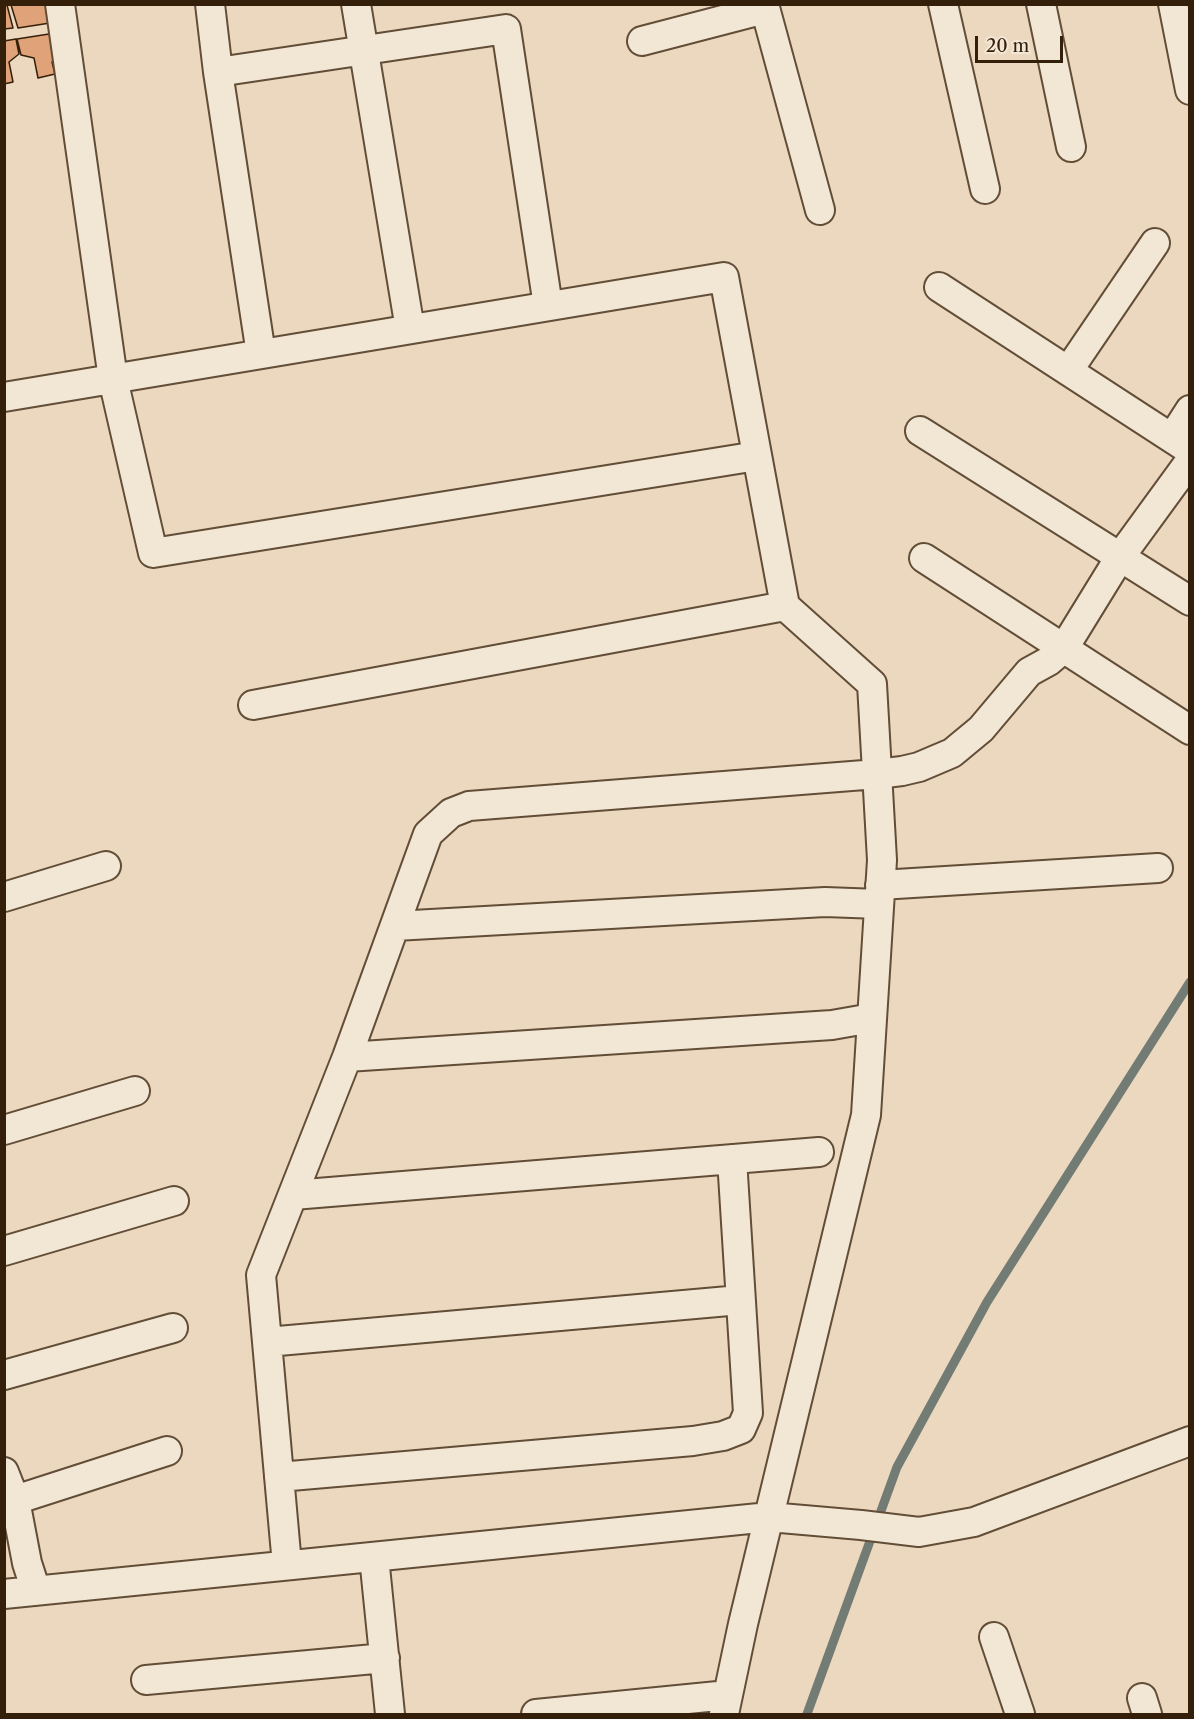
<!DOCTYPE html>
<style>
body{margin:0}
#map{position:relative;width:1194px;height:1719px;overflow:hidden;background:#ebd8bf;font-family:"Libre Caslon Text",serif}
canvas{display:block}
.frame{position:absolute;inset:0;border:6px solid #341f0a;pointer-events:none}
.scale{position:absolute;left:975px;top:36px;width:88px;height:27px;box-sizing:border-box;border:3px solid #341f0a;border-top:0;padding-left:8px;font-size:18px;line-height:21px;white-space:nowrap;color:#341f0a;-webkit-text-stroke:4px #f2e6d5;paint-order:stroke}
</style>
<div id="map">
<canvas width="1194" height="1719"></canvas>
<div class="frame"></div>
<div class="scale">20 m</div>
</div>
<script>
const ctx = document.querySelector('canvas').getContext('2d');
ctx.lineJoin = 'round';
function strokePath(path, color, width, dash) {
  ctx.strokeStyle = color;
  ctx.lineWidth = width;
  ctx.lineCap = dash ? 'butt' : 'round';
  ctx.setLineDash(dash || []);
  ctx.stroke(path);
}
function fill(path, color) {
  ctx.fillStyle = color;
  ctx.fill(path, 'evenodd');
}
const stream = new Path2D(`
 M807 1714 897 1467 987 1302 1190 982`);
const building = new Path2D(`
 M15 4H46L50 23 18 28 11 5Z
 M4 5H7L13 28 4 29Z
 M49 34 59 60 52 62 55 74 38 78 34 58 21 55 17 39Z
 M16 39 19 54 9 62 13 82 4 84V41Z`);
const minor = new Path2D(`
 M60 4 113 379 153 553 757 456
 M210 4 218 72
 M356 4 410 329
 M764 4 820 210
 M943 4 985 189
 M1041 4 1071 147
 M1173 4 1190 90
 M642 41 765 9
 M939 287 1190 450
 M261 354 218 72 506 29 548 306
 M1068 371 1155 243
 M4 397 724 277 785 606 872 684 882 860 866 1115 743 1624 724 1714
 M920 431 1190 601
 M1172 438 1190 410
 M924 558 1190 730
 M253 705 785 606
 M880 885 1158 868
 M4 897 106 866
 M395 926 825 902 879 904
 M347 1057 832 1025 872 1018
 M4 1130 135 1091
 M293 1195 819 1152
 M4 1251 174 1201
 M267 1342 740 1300
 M4 1375 173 1328
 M4 1472 15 1500 27 1563 36 1591
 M279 1477 693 1441 723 1436 741 1429 748 1413 732 1159
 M4 1501 15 1500 167 1451
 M374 1557 390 1714
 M287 1565 261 1275 347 1057 428 834 451 813 469 806 877 774 902 771 919 767 952 753 981 729 1029 672 1049 661 1064 648 1120 557 1190 461
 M4 1594 769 1517 861 1525 919 1532 974 1522 1190 1441
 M994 1637 1020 1714
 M146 1680 385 1658
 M1142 1698 1147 1714
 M536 1714 728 1695`);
strokePath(stream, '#727b74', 9);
fill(building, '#e0a279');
strokePath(building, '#341f0a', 1.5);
strokePath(minor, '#624d37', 32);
strokePath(minor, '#f2e6d5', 28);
</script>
